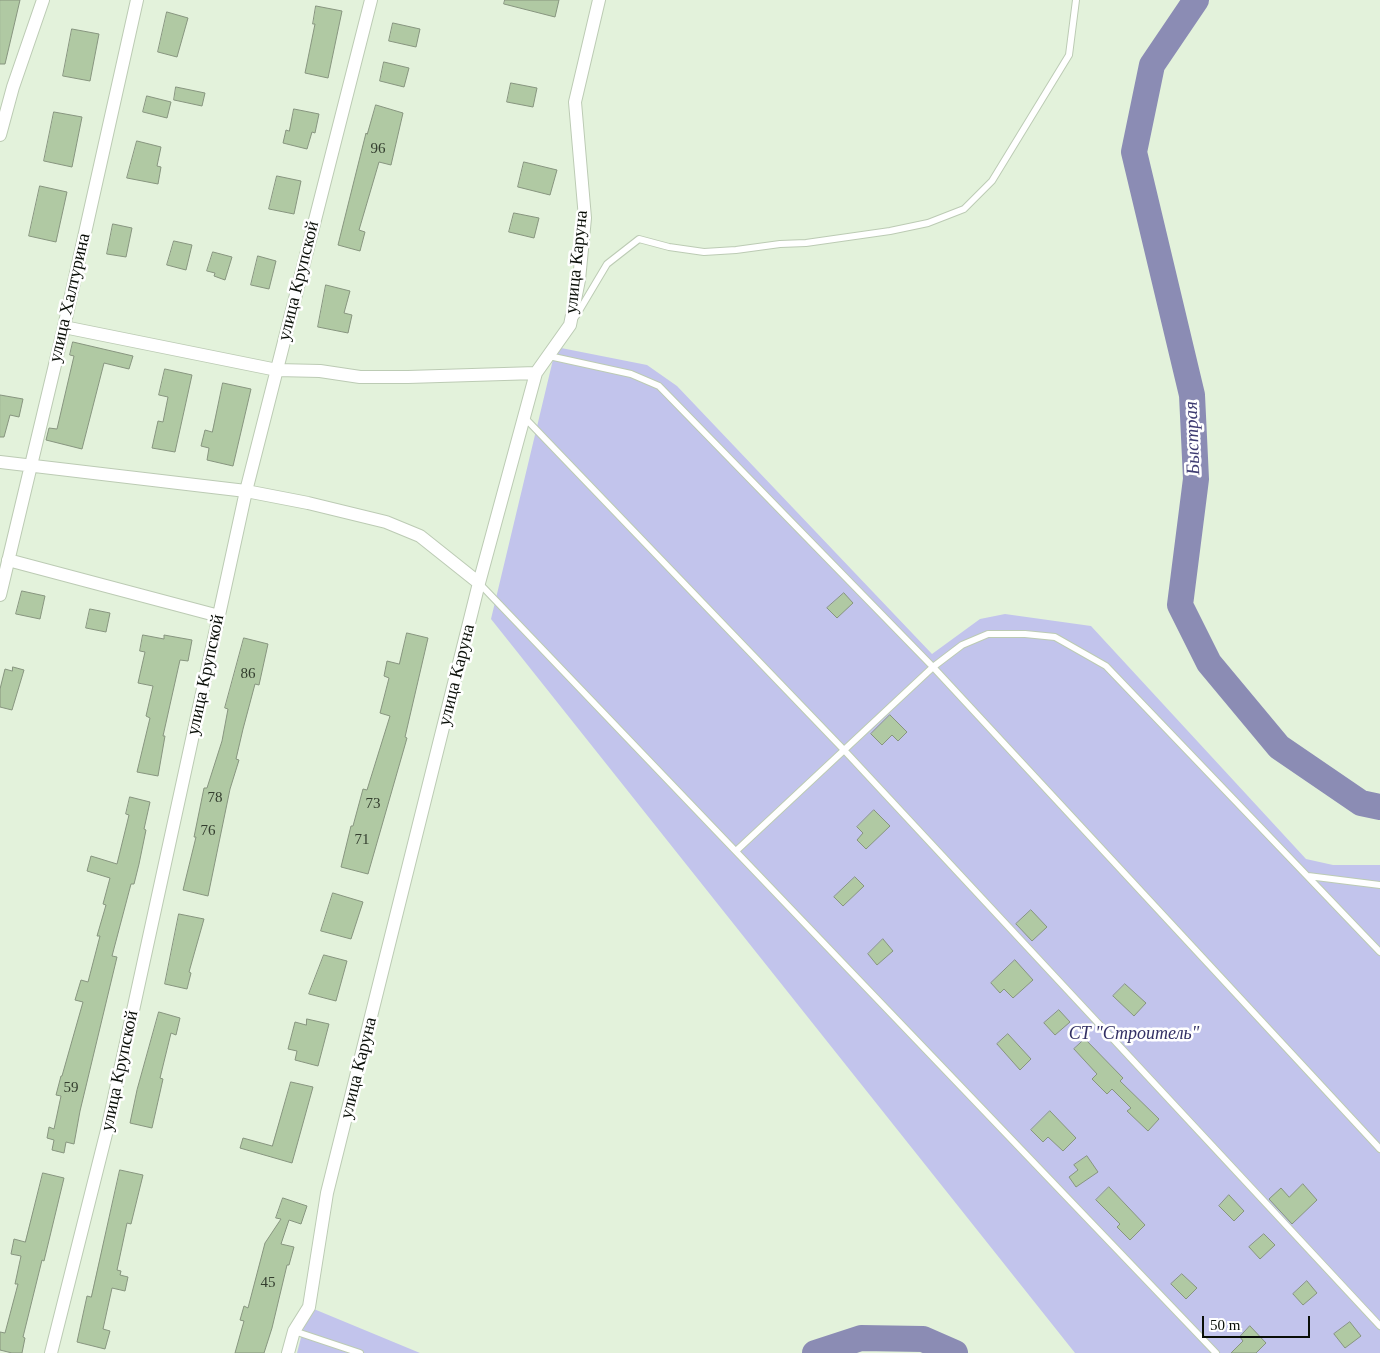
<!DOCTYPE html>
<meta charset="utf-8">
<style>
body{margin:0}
#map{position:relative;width:1380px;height:1353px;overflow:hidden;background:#e3f2db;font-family:Georgia,serif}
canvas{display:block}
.scale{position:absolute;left:1202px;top:1316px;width:108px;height:22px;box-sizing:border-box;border:2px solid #090e07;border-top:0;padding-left:6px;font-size:15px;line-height:18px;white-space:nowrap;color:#090e07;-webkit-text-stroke:4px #fff;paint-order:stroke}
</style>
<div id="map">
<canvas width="1380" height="1353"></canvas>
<div class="scale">50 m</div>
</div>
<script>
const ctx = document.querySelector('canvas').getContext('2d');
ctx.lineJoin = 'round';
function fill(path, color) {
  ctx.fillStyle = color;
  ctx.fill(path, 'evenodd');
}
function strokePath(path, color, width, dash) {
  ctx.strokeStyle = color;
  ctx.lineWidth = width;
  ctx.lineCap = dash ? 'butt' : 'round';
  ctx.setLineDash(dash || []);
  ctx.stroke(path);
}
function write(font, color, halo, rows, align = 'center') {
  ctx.font = font + ' Georgia,serif';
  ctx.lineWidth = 5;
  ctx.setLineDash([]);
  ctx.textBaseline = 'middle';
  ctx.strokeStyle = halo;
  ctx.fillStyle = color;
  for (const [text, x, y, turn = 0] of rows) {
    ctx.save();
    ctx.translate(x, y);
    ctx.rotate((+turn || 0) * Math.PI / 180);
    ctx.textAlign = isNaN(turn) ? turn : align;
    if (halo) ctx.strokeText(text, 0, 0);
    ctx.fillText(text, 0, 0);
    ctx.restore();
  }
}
const green = new Path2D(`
 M556 347 647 365 677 386 932 654 980 619 1005 614 1091 626 1306 859 1333 865H1380V1353H1075L491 619Z
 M309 1307 420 1353H297Z`);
const river = new Path2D(`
 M1196 0 1152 65 1134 152 1192 395 1196 479 1180 605 1209 663 1279 747 1361 803 1380 807
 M815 1353 861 1338 923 1339 955 1353`);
const building = new Path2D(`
 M0 0H20L5 64H0Z
 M505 0H559L555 17 504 4Z
 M316 6 342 11 328 78 305 73 315 24H313Z
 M167 12 188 18 177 57 158 52Z
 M393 23 420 29 416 47 389 41Z
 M72 29 99 34 90 81 63 76Z
 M384 62 409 68 404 87 380 81Z
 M511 83 537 88 533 107 507 102Z
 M176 87 205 93 202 106 174 100Z
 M147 96 171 102 167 118 143 112Z
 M376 105 403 113 391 165 379 162 359 230 365 232 360 251 338 245 366 133 367 134Z
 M294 109 319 114 315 133 312 132 307 149 283 143 286 130 289 131Z
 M54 112 82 117 72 167 44 161Z
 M137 141 161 147 157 166 161 167 158 184 127 178Z
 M524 162 557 170 550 195 518 187Z
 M277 176 301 181 294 214 269 209Z
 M40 186 67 192 56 242 29 236Z
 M514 213 539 218 534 238 509 232Z
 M113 224 132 228 126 257 107 254Z
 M174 241 192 245 186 270 167 265Z
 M213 252 232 257 225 280 214 276 215 273 207 271Z
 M258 256 276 261 269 289 251 285Z
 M326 285 350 291 344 313 352 315 348 333 318 327Z
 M73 342 133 356 129 369 104 363 82 449 46 440 49 428 57 429 74 356 70 355Z
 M165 369 192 375 175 452 152 448 158 421 163 422 168 397 159 395Z
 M223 383 251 389 233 466 207 460 209 448 201 446 205 430 212 432Z
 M0 395 23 399 19 417 10 415 4 437H0Z
 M22 591 45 596 40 619 16 614Z
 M844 593 853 603 837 618 827 608Z
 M90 609 110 613 106 632 86 628Z
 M407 633 428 638 405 737 407 738 368 874 341 867 351 826H353L363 789 367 790 390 716 380 713 389 678 384 676 387 661 399 664Z
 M143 635 164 639V635L192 640 188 661 180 660 163 736H165L158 776 137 772 150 718 146 716 153 686 138 683 145 652 140 651Z
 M244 638 268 644 259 685 255 684 243 729 236 759 239 760 230 789 208 896 183 890 196 837H194L204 788H207L222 741 228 709 225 708Z
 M13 667 24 670 12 710 0 707V689L5 669 12 671Z
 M890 715 907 732 898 741 892 735 882 745 871 734Z
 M130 797 150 802 144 829 146 830 139 864 134 884H131L112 956 117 957 80 1111 74 1144 66 1142 64 1153 52 1150 54 1140 47 1138 49 1127 54 1129 61 1096 56 1095 61 1076H62L83 1002 75 1000 81 980 88 982 100 936H97L106 905 103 904 110 878 87 871 91 856 117 864 129 815 126 814Z
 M874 810 890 826 866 849 857 840 863 833 857 827Z
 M855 877 864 886 843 906 834 897Z
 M333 893 363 902 351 939 321 931Z
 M1031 910 1047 927 1032 941 1016 924Z
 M179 914 204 919 189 972 191 973 187 989 165 984Z
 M883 939 893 951 877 965 868 954Z
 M324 955 347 961 336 1001 309 994Z
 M1015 960 1033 980 1013 998 1004 989 1000 993 991 983Z
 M1125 984 1146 1003 1134 1016 1113 996Z
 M1059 1010 1070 1022 1055 1035 1044 1023Z
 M159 1012 180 1018 176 1035 171 1033 160 1078 163 1079 152 1128 130 1123 137 1090Z
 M307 1019 329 1024 318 1066 295 1060 297 1051 288 1049 295 1022 306 1025Z
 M1008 1034 1031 1059 1020 1070 997 1044Z
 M1085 1039 1123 1078 1120 1081 1159 1119 1148 1131 1127 1111 1131 1108 1112 1089 1107 1094 1092 1079 1097 1074 1074 1049Z
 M291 1082 313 1087 292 1163 240 1148 243 1138 272 1146Z
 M1050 1111 1076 1138 1063 1151 1048 1137 1043 1142 1031 1130Z
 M1087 1156 1098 1172 1076 1187 1069 1177 1078 1170 1074 1165Z
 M120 1170 143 1175 131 1224 127 1223 117 1270 121 1271 120 1275 128 1277 125 1291 112 1288 103 1329 110 1331 105 1349 77 1342 87 1296 91 1297Z
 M43 1173 64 1178 44 1261 42 1260 23 1337 25 1338 22 1353H12L0 1350V1332L5 1333 18 1284H15L21 1256 11 1254 14 1239 25 1242Z
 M1303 1184 1317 1200 1292 1224 1269 1199 1281 1188 1289 1197Z
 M1109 1187 1145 1225 1130 1240 1117 1227 1120 1224 1096 1200Z
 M1229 1195 1244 1211 1234 1221 1219 1206Z
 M283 1198 307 1206 301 1224 289 1220 281 1244 294 1247 289 1265H287L272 1328 264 1353H235L244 1321 240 1320 244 1306 248 1308 265 1243 281 1219 276 1218Z
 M1264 1234 1275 1245 1260 1259 1249 1247Z
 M1182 1274 1197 1288 1186 1299 1171 1284Z
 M1307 1281 1317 1293 1303 1305 1293 1294Z
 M1350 1322 1361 1336 1345 1348 1334 1334Z
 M1250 1326 1266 1343 1256 1353H1231L1243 1341 1240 1337Z`);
const service = new Path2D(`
 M576 316 607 264 639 239 669 247 704 252 736 250 780 244 806 243 890 231 928 223 964 209 992 181 1069 55 1076 0
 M549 356 631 374 659 386 933 667 1380 1149
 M524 417 844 750 1380 1326
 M479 583 1216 1353
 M736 851 933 667 962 645 988 634H1025L1055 637 1106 666 1380 952
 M1308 876 1380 885
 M294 1331 360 1353`);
const minor = new Path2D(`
 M0 135 13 87 43 0
 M64 327 277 370 320 371 360 377H408L536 373
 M0 462 246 491 308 503 386 522 420 536 479 583
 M8 560 219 616
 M0 595 64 327 137 0
 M51 1353 107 1130 246 491 371 0
 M288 1353 294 1331 309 1307 327 1193 479 583 536 373 570 325 579 280 585 218 575 102 599 0`);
const numberNames = [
 ["96",378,149],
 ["86",248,674],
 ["78",215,798],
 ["73",373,804],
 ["76",208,831],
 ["71",362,840],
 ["59",71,1088],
 ["45",268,1283]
];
const streetNames = [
 ["улица Каруна",577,262,-84],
 ["улица Крупской",299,281,-76],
 ["улица Халтурина",70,298,-77],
 ["улица Крупской",206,675,-78],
 ["улица Каруна",457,675,-76],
 ["улица Каруна",359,1068,-76],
 ["улица Крупской",120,1071,-78]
];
const parkNames = [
 ["СТ \"Строитель\"",1134,1034]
];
const waterNames = [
 ["Быстрая",1193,438,-92]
];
fill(green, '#c2c4ec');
strokePath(river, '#8b8cb4', 26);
fill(building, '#b0c9a3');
strokePath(building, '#87957f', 1);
strokePath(service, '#bccbb4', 8);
strokePath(minor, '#bccbb4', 14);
strokePath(service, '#fff', 6);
strokePath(minor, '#fff', 12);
write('15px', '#333d2e', null, numberNames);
write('18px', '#090e07', '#fff', streetNames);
write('italic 18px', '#333065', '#fff', parkNames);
write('italic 19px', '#3f3c72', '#fff', waterNames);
</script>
